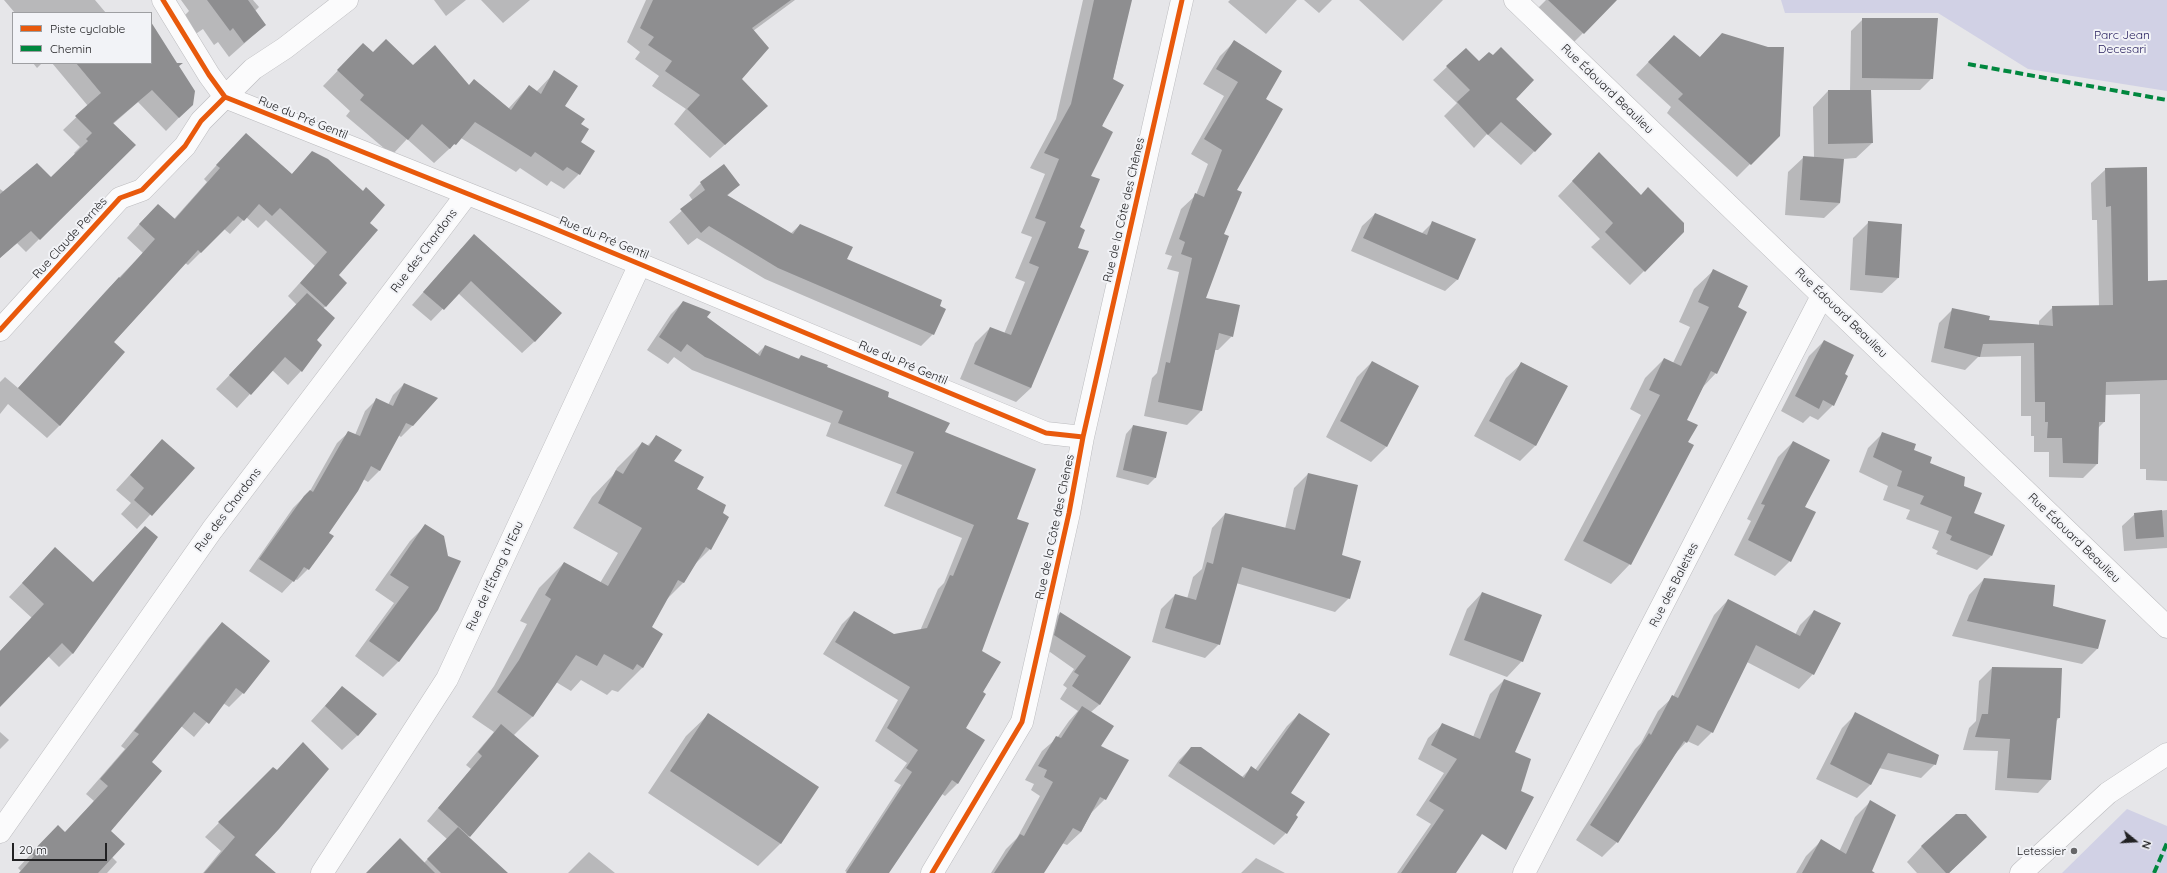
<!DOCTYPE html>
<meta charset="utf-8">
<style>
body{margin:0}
#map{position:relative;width:2167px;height:873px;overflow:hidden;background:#e6e6e9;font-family:Quicksand,sans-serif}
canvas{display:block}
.legend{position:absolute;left:12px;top:12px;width:140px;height:52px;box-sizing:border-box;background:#f2f3f7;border:1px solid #9e9fa2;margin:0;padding:5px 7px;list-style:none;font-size:12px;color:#212123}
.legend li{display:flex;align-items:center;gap:8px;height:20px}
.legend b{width:20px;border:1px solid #9e9fa2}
.north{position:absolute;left:2115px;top:821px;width:40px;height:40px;-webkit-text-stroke:3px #f2f3f7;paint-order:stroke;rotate:108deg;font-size:11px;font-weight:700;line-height:16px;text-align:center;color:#212123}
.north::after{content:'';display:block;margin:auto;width:14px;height:18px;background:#212123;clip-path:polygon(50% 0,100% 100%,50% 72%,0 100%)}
.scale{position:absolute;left:12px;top:843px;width:95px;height:18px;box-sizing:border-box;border:2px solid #212123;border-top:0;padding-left:5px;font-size:12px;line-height:14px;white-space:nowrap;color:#212123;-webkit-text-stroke:3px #f2f3f7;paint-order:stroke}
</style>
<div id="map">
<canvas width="2167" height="873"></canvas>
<ul class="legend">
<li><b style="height:5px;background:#e8590c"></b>Piste cyclable</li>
<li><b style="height:5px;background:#00873e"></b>Chemin</li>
</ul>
<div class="north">N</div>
<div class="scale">20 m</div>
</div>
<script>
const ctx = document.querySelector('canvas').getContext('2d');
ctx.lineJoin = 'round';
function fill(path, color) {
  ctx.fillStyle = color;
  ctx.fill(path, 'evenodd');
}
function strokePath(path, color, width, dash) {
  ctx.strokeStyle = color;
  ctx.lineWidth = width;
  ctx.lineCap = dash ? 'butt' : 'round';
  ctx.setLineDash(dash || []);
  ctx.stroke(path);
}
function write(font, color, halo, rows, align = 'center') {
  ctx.font = font + ' Quicksand,sans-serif';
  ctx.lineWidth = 4;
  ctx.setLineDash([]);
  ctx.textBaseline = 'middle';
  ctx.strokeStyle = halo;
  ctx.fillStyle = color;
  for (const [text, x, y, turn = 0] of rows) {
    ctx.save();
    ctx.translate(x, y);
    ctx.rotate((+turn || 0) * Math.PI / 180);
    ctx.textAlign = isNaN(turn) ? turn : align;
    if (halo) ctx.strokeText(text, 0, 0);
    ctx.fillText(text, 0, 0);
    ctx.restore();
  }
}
const green = new Path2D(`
 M1781 0H2167V91L2028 69 1938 13H1785Z
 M2127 809 2167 826V873H2062Z`);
const shadow = new Path2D(`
 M4 0H95L106 13H15Z
 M181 0H253L259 7 255 11 265 25 229 57 218 42 214 45 203 29 194 35 182 18 189 11Z
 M434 0H466L446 16Z
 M481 0H530L503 23Z
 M646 0H795L753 31 741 79 752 120 710 158 674 124 686 109 652 86 659 76 635 59 640 52 627 42Z
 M1083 0H1131L1079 228 1031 388 1016 402 960 379 975 343 990 328 1004 334 1025 282 1015 278 1032 237 1021 233 1045 174 1030 168 1056 119Z
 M1230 0H1297L1266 34 1228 2Z
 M1304 0H1332L1319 13Z
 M1359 0H1443L1403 41Z
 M1546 0H1616L1568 48 1532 14Z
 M1863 19 1932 78 1920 90H1870L1872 143 1856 158 1843 159 1840 203 1824 218 1785 215 1788 172 1804 157H1814L1813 107 1828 91H1850L1851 31Z
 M1722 34 1779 135 1737 177 1667 113 1671 107 1636 75 1661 49 1699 58Z
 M1234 42 1264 99 1235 190 1205 299 1232 336 1218 350H1214L1201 411 1187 425 1144 416 1152 378 1157 373 1179 272 1167 269 1172 256 1165 254 1181 209 1196 195 1208 164 1191 154 1224 96 1203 84 1220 56Z
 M151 49 192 104 166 131 138 102 113 124 134 145 26 252 17 243 0 258V189L4 192 51 179 76 155 74 153 80 147 63 130 88 106 52 63H151Z
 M1466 49 1551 134 1521 165 1487 134 1474 148 1444 116 1457 103 1433 80Z
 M372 53 469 86 508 109 529 86 536 92 555 72 563 106 580 124 579 174 564 189 551 181 547 186 520 168 516 172 461 138 434 163 407 139 392 155 346 116 350 111 323 86 348 60Z
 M33 63H42L37 68Z
 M233 147 291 175 312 153 368 223 337 276 346 283 323 309 315 340 301 371 288 385 272 370 237 408 216 389 297 305 288 296 315 266 266 220 258 228 246 217 230 234 224 229 188 265 185 263 113 343 60 425 47 438 8 404 0 414V382L5 377 18 388 106 291 143 253 127 238 145 218 174 219 207 182 204 179Z
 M1585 168 1641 196 1683 232 1630 285 1591 247 1600 239 1558 196Z
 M2106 169 2148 282 2167 281V481L2146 480V469H2140V394L2105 395 2104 422 2098 428 2097 464 2083 478 2049 477V452H2034V436H2031V416H2021V356L1978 357 1965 370 1931 362 1939 323 1953 309 1987 321 2039 325V321L2053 307 2099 306 2097 220H2092L2091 183Z
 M701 183 739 185 727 196 790 234 800 225 846 259 933 334 921 346 765 279 697 238 688 245 669 222 693 201 689 195Z
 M1375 214 1421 234 1433 222 1458 279 1445 291 1351 251 1362 226Z
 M1869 222 1898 278 1882 293 1850 290 1853 238Z
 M462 248 535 341 522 353 458 293 431 321 412 305Z
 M1714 270 1736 308 1716 373 1702 388 1686 420 1687 443 1630 564 1611 584 1564 560 1641 415 1630 409 1645 378 1664 359 1673 363 1690 327 1679 322 1694 289Z
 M683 302 757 354 765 346 798 359 801 356 887 397 944 433 1015 519 981 652 982 693 964 728 958 783 945 796 942 794 887 873H848L845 871 901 785 894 781 907 763 875 741 898 700 823 654 842 624 854 612 894 635 920 631 938 589 944 583 962 538 884 506 902 465 826 436 831 423 692 370 674 357 668 364 647 350 671 314Z
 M1824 341 1844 374 1833 405 1818 420 1810 416 1803 423 1781 411 1809 356Z
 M1372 362 1386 447 1371 462 1326 437 1357 377Z
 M1522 363 1567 386 1535 446 1520 461 1474 436 1506 378Z
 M404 384 413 425 401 437 398 435 379 471 368 482 363 479 327 533 308 569 297 580 295 579 282 593 249 571 293 508 310 491 337 443 349 432 355 435 365 411 376 400 388 405 393 395Z
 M1133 426 1156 477 1148 485 1116 477 1126 434Z
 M1883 433 1913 451 1929 463 1973 514 1991 556 1977 570 1936 554 1938 551 1932 548 1939 531 1906 519 1910 510 1883 500 1888 486 1859 472 1868 448Z
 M656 437 696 489 710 549 695 564 684 582 665 601 650 627 643 667 618 692 612 690 607 695 581 680 571 691 556 682 532 717 513 736 537 756 468 837 492 873H367L424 863 447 839 427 821 471 769 466 765 494 732 472 717 494 686 527 624 520 621 539 588 564 563 600 583 618 553 573 528 592 497 613 475 617 468 642 443 647 446Z
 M162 440 193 468 137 529 121 514 131 503 116 490Z
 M1793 442 1790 561 1775 576 1734 555 1751 521 1747 519 1778 457Z
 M1308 474 1340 556 1349 598 1335 612 1236 583 1219 644 1205 658 1152 642 1161 609 1175 595 1187 599 1193 577 1202 569 1212 528 1225 514 1285 529 1294 488Z
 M2167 510V548L2124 551 2122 526 2135 514Z
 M425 526 437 609 398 662 383 677 355 656 394 603 375 590 410 541Z
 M55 548 73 653 59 667 48 656 0 706V651L32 618 9 597Z
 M1984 579 2052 606 2105 621 2097 649 2082 664 1952 636 1969 595Z
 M1482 593 1522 661 1507 677 1449 655 1467 609Z
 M1728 600 1795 635 1800 625 1814 611 1813 674 1799 689 1747 662 1712 732 1698 746 1687 741 1675 754 1617 842 1602 857 1576 840 1635 749 1641 743 1658 711 1673 697 1714 615Z
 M1060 613 1130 657 1099 705 1091 712 1100 746 1105 799 1091 813 1081 832 1067 845 1062 843 1043 873H991L1006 849 1017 838 1040 796 1031 790 1034 784 1025 780 1042 751 1057 738 1069 721 1078 711 1060 699 1067 688 1063 685 1074 669 1043 647 1047 626Z
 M222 623 243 693 229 707 223 703 194 737 181 726 151 762 109 831 112 857 117 862 107 873H19L21 871 18 868 43 841 65 833 94 801 86 794 125 749 121 746 208 638Z
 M1992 668 2059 718 2056 721 2050 780 2038 793 1995 790 1998 751 1963 750 1969 728 1976 721 1979 681Z
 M1504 680 1483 814 1455 873H1397L1431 824 1416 815 1444 773 1418 759 1428 738 1442 725 1473 737 1490 694Z
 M342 687 358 735 342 750 311 721Z
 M709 714 818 787 780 844 758 866 648 793 686 736Z
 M1299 714 1290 793 1294 815 1286 833 1274 845 1168 776 1179 760 1191 748 1242 777 1251 768 1255 770 1287 726Z
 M1856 714 1935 764 1921 778 1879 768 1871 784 1857 798 1816 779 1842 728Z
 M0 732 9 740 0 749Z
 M273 768 254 855 267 873H203L221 851 205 837Z
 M1870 802 1871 873H1796L1806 856 1821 841 1839 852 1855 817Z
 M1986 837 1949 873H1917L1907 862 1922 846Z
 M589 852 615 873H568Z
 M1256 858 1285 873H1241Z`);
const building = new Path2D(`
 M207 0H248L266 25 244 43 233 28 230 31Z
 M653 0H791L752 28 769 48 742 79 768 106 725 145 687 109 700 95 665 71 672 61 648 45 654 37 640 28Z
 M1094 0H1132L1113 79 1124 85 1102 126 1113 132 1091 176 1100 179 1080 227 1085 230 1078 248 1089 251 1031 388 974 364 990 327 1011 335 1039 267 1029 263 1046 222 1035 218 1059 159 1044 153 1071 104Z
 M1548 0H1617L1584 34Z
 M1862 18H1938L1933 79 1862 78Z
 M151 22 177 63H183L179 66 195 91 193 105 179 118 152 90 113 123 136 145 40 240 31 231 0 258V194L37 163 51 177 88 141 86 139 92 133 75 116 101 93 76 63H151Z
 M1722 33 1768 47H1784L1780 136 1751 165 1678 99 1683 94 1648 62 1674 35 1700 57Z
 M386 39 413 65 435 45 469 85 474 79 511 110 529 85 541 94 554 70 578 86 565 106 585 119 581 124 589 129 581 142 595 151 580 175 567 167 563 171 535 152 531 157 475 122 456 145 454 144 450 149 422 124 408 140 360 100 364 95 337 70 363 43 373 52Z
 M1234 40 1282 71 1266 99 1283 109 1237 190 1242 192 1224 234 1229 236 1206 298 1240 305 1233 337 1219 333 1202 411 1158 402 1166 362 1170 363 1192 258 1181 254 1185 242 1179 239 1195 193 1204 197 1222 150 1204 139 1238 82 1216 69Z
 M1501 47 1534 80 1516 99 1552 134 1535 152 1501 122 1488 135 1457 102 1470 90 1446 66 1466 48 1479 61 1489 52 1493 55Z
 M1828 90H1871L1873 143 1828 144Z
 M246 133 292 174 312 151 328 159 363 191 366 187 385 205 370 223 378 230 339 275 347 283 326 307 300 283 327 252 280 208 272 216 259 204 244 221 238 216 201 253 198 250 114 342 125 352 60 426 18 388 119 277 120 278 155 239 139 224 158 204 175 219 220 168 216 165Z
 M1599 152 1641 195 1648 187 1684 223V232L1645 272 1605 232 1613 223 1572 181Z
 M1803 156 1844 159 1840 203 1800 200Z
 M724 164 740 185 727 195 793 234 800 224 853 247 847 259 942 300 940 306 946 309 934 335 778 268 709 226 701 233 680 209 705 190 700 182Z
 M2147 167 2148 281 2167 280V380L2106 382 2105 422H2099L2098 464 2063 463 2062 438H2047L2048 422H2045V402H2035L2034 343 1983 344 1980 357 1944 348 1952 308 1990 316 1989 320 2053 326 2052 306 2113 305 2111 206 2106 207 2105 168Z
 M1375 213 1427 235 1432 221 1476 239 1458 280 1363 238Z
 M1868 221 1902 224 1899 278 1865 275Z
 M474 234 562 313 535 342 471 281 444 310 423 292Z
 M1713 269 1748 286 1738 307 1747 312 1717 374 1711 371 1687 420 1698 425 1688 442 1694 445 1631 565 1583 541 1660 395 1649 390 1664 358 1681 366 1709 307 1698 302Z
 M307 293 335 318 317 340 322 345 302 372 285 357 251 395 229 375Z
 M683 301 711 312 707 317 760 356 765 345 799 359 801 355 828 365 827 367 889 392 888 397 950 423 945 432 1036 469 1017 519 1029 523 982 651 1001 662 983 692 986 694 966 728 985 740 958 784 952 780 889 873H846L912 772 906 768 918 750 887 728 910 687 835 642 854 611 894 634 927 628 950 575 953 576 974 525 896 493 914 452 838 423 843 411 705 357 687 344 681 352 659 337Z
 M1824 340 1854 355 1845 374 1848 376 1834 406 1823 400 1819 409 1795 396Z
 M1372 361 1419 386 1387 447 1340 421Z
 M1521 362 1568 386 1536 446 1489 421Z
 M404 383 438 398 413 426 406 423 380 471 371 466 358 491 329 533 334 536 309 570 304 567 294 582 259 559 304 496 310 490 313 492 348 431 360 436 376 398 393 406Z
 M1133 425 1167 432 1156 478 1123 470Z
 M1882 432 1916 444 1914 450 1932 457 1930 463 1965 477 1964 486 1982 493 1974 513 2005 525 1992 556 1950 540 1952 536 1946 533 1952 517 1920 504 1924 496 1897 486 1902 471 1873 457Z
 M656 435 682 450 674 461 704 477 697 489 726 505 723 513 729 517 711 550 706 547 684 583 678 580 652 627 663 634 643 668 637 664 633 670 604 654 597 666 576 655 533 717 497 692 519 660 551 599 545 595 564 562 608 586 642 528 598 503 616 470 623 474 642 442 649 446Z
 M162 439 195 468 152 516 134 500 144 488 130 475Z
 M1793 441 1830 460 1805 507 1816 512 1791 562 1748 540 1765 505 1761 504Z
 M1308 473 1358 485 1342 555 1361 561 1350 599 1242 567 1220 645 1165 628 1175 594 1196 600 1207 562 1213 564 1225 513 1295 530Z
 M2162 510 2164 537 2136 539 2134 513Z
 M425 524 444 536 448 556 461 561 438 610 399 662 369 641 409 587 390 575Z
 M145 526 158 537 73 654 62 643 0 707V651L44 604 22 583 55 547 93 582Z
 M1984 578 2055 585 2053 606 2106 620 2098 649 1967 621Z
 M1482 592 1542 615 1523 662 1464 640Z
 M1728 599 1800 636 1814 610 1841 623 1814 675 1756 645 1713 733 1697 725 1687 743 1684 741 1618 843 1590 825 1649 733 1651 735 1672 695 1678 698Z
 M1060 612 1131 657 1100 705 1072 686 1079 675 1074 672 1086 656 1054 635Z
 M222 622 270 661 244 694 236 688 209 724 194 712 152 762 162 771 111 831 125 844 98 873H19L34 856 31 853 58 825 65 832 108 786 100 779 139 734 134 731Z
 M1992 667 2062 668 2060 718H2057L2051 780 2007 778 2010 739 1975 737 1982 714H1988Z
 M1504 679 1541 693 1515 752 1531 759 1521 791 1534 797 1506 850 1482 834 1456 873H1401L1444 810 1429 801 1457 759 1431 745 1442 723 1480 739Z
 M342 686 377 714 358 736 325 706Z
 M1082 706 1114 726 1101 746 1129 760 1106 800 1100 797 1081 832 1073 828 1044 873H994L1020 834 1024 836 1053 782 1044 777 1047 770 1038 766 1056 736 1061 738Z
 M1855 712 1939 755 1936 765 1888 753 1871 785 1830 764Z
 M708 713 819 787 781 844 670 771Z
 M1299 713 1330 734 1291 793 1305 802 1296 815 1298 817 1287 834 1179 763 1191 747H1201L1244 778 1251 766 1258 771Z
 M501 724 539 756 470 837 438 808 482 756 478 752Z
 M303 742 329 769 279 829 255 855 276 873H204L235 837 218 822 273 767 277 770Z
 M1870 800 1896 815 1872 871 1875 873H1802L1821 839 1846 854Z
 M1956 814H1966L1987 837 1949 873H1946L1921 846Z
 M458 827 508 873H441L427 859Z
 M400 838 435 873H366Z`);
const street = new Path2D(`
 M163 0 209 75 225 97 541 223 1046 433 1083 437
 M0 330 120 198 142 190 185 146 201 121 253 69 285 48 347 0
 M0 832 212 530 467 194
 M322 873 447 679 640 264
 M932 873 1022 722 1069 513 1083 437 1182 0
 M1524 873 1822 296
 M2021 873 2108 793 2167 754`);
const secondary = new Path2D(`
 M1515 0 2167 627`);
const quiet = new Path2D(`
 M1968 64 2167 100
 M2154 873 2167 843`);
const cycleway = new Path2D(`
 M163 0 209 75 225 97 541 223 1046 433 1083 437
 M0 330 120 198 142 190 185 146 201 121 225 97
 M932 873 1022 722 1069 513 1083 437 1182 0`);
const markers = [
 [2074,851,4,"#666668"]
];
const parkNames = [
 ["Parc Jean",2122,35],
 ["Decesari",2122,49]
];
const streetNames = [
 ["Rue Édouard Beaulieu",1607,89,44],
 ["Rue du Pré Gentil",303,118,22],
 ["Rue de la Côte des Chênes",1124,210,-77],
 ["Rue Claude Pernès",70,238,-48],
 ["Rue du Pré Gentil",604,238,22],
 ["Rue des Chardons",424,251,-53],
 ["Rue Édouard Beaulieu",1841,313,44],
 ["Rue du Pré Gentil",903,363,23],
 ["Rue des Chardons",228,510,-53],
 ["Rue de la Côte des Chênes",1055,527,-78],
 ["Rue Édouard Beaulieu",2074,538,44],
 ["Rue de l'Étang à l'Eau",495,576,-65],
 ["Rue des Balettes",1674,585,-63]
];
const poiNames = [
 ["Letessier",2066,851]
];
fill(green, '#d1d1e5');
fill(shadow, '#0003');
fill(building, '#8e8e90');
strokePath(street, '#bbbbbe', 23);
strokePath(secondary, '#bbbbbe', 23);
strokePath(street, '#fbfbfc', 22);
strokePath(secondary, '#fbfbfc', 22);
strokePath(quiet, '#00873e', 4, [8, 4]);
strokePath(cycleway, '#e8590c', 5);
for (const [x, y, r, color] of markers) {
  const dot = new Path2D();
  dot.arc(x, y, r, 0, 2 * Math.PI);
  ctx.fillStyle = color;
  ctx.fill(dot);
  strokePath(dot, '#f2f3f7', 1.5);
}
write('12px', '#2a2260', '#f2f3f7', parkNames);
write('12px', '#212123', '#f2f3f7', streetNames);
write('12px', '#212123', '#f2f3f7', poiNames, 'right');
</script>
